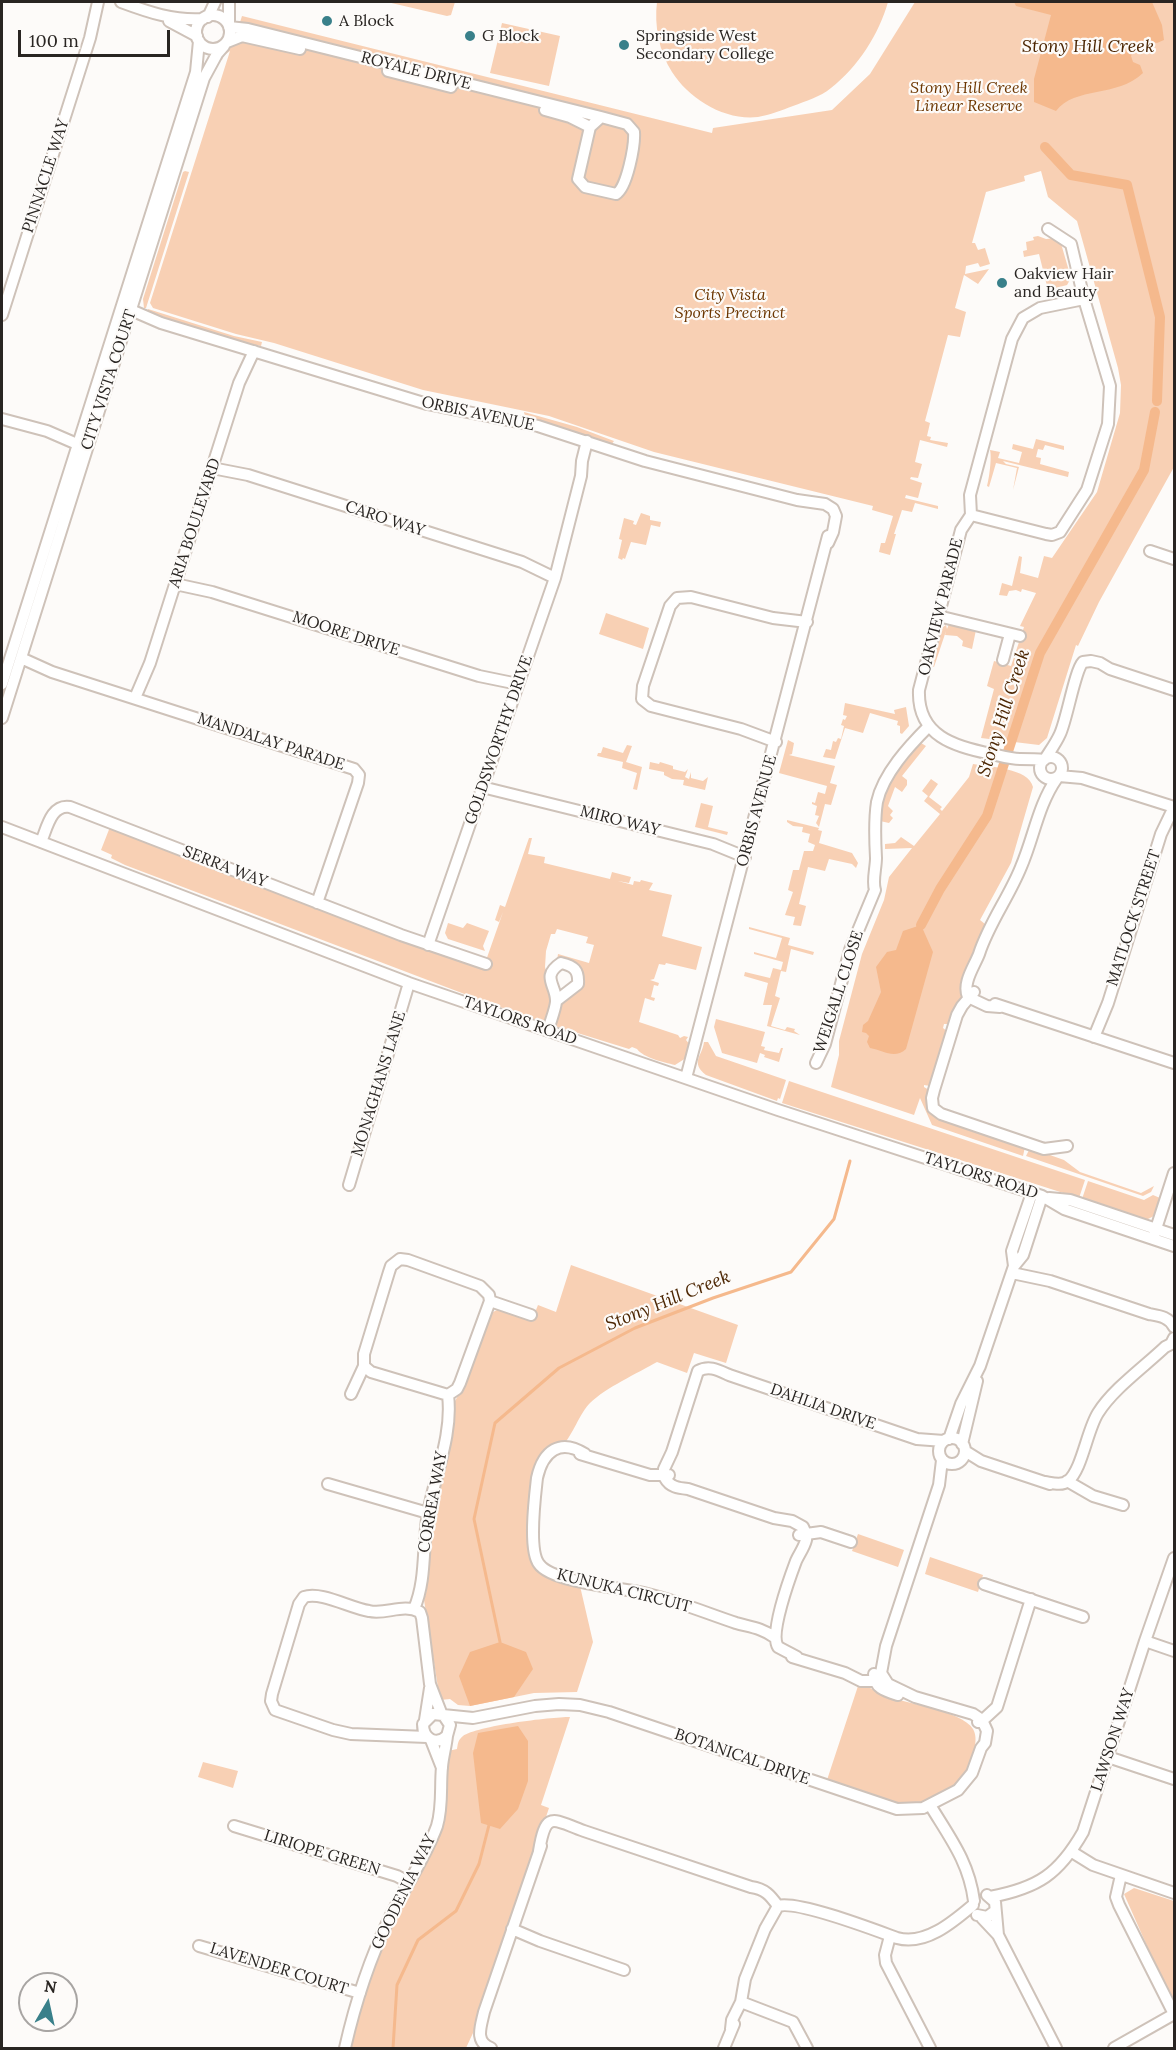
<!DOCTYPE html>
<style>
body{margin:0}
#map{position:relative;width:1176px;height:2050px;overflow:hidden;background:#fdfbf9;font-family:Lora,serif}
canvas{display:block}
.frame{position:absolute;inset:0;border:3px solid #292522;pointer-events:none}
.north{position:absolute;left:18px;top:1972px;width:60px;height:60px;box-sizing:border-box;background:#fdfbf9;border:2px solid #a8a5a3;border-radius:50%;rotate:9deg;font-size:16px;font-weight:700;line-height:24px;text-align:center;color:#292522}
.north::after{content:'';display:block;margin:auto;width:21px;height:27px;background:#39808a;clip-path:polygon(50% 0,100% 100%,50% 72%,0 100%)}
.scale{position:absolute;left:18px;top:30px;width:152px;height:27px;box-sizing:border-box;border:3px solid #292522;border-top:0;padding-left:8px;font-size:18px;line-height:21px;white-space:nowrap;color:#292522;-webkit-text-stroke:4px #fdfbf9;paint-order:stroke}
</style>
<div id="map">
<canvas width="1176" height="2050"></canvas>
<div class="frame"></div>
<div class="north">N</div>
<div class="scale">100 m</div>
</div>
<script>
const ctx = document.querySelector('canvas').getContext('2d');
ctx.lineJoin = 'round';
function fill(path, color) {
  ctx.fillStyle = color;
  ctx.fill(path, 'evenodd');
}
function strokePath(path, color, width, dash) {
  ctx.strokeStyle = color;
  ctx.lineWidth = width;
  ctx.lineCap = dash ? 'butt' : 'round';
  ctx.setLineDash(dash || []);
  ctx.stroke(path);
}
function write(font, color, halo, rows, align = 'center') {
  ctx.font = font + ' Lora,serif';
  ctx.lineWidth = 4.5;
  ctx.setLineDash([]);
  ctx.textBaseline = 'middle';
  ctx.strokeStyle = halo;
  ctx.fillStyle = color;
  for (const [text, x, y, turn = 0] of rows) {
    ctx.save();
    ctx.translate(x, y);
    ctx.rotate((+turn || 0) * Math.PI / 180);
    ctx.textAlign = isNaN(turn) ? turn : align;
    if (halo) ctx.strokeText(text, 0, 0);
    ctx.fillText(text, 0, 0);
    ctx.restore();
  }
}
const green = new Path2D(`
 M387 2H455L451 15 447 16Z
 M657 2H888C879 34 858 67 831 88 820 97 806 101 793 106 782 110 770 115 758 117 725 121 689 99 672 72 659 52 654 25 657 2Z
 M915 2H1174V467L1099 602 1078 646 1076 645 1047 738 1039 745 981 738 994 689 987 686 994 661 1011 666 1024 627 1020 626 1036 593 1022 589 1021 592 1016 590 1009 591 1007 596 999 595 1002 583 1012 586 1019 556 1022 557 1020 573 1038 578 1044 556 1052 558 1097 492 1120 413 1121 385 1118 368 1077 221 1048 197 1041 171 1024 176 1025 181 986 192 972 243H975L978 250 985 248 990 264 980 267 978 263 966 266 965 274 989 269 978 284 964 275 955 308 966 312 960 337 948 335 925 421 930 423 927 436 931 437 930 440 948 443 947 447 920 440 915 462 922 464 918 478 911 477 910 479 922 483 918 498 906 495 905 498 938 506V509L915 503 912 512 902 510 894 534H896L890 555 879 552 881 543H885L893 516 872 510 873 506 654 452 549 416 423 390 274 343 236 334 153 308 150 303 230 51 224 55 222 60 219 59 233 44 242 16 712 133 713 128 832 110 870 74Z
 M502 23 560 36 549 86 490 73Z
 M185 171 189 172 146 308H144L143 299 183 172Z
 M1038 236 1046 239 1058 238 1060 240 1071 278 1067 285 1048 290 1039 254 1024 257 1023 251 1027 250 1026 242 1034 240 1033 237Z
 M148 309 234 336 262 342 261 346 234 341 151 315 148 313Z
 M524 412 577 427 614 441 611 445 554 425 525 417Z
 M1036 439 1064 446V450L1045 445 1043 450 1038 449 1036 457 1041 458 1040 464 1069 472 1068 477 1003 461 1006 464 1019 467 1013 490 1017 468 996 463 989 487 987 486C989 479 992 458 990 450L1000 452 998 458 1019 463 1022 452 1012 449 1013 444 1033 449Z
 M641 513 650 516V520L661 522 660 527 651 525 646 545 631 542 625 559 623 558 622 560 618 558 622 540 619 539 624 518 634 521 633 524 636 525Z
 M606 613 649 628 643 649 599 634Z
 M949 624 976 630 972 649 962 646 963 641 957 636 945 635 946 631 934 667 931 665 940 629 946 625 947 629Z
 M845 703 895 714 894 710 906 707 909 726 902 734 900 733V726L897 725 898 721 870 713 863 733 845 728 835 759 823 757 826 749 831 750 833 741 836 742 838 738 841 739 844 726 841 725 843 719 845 720 847 716 843 715Z
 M788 740 794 743 792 754 789 755 835 766 830 783 837 785 831 805 825 804 819 827 816 823 819 816 815 815 817 806 812 804V802L815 803 818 792 825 794 827 786 779 773Z
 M921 743 926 746 902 776 907 780V785L902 792 895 787 888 806 893 811 890 815 893 818 889 823 880 821C880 789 902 766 921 743Z
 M627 745 632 746 626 762 642 767 637 790 633 789 637 773 622 768 623 762 597 756 598 753H601L603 747 623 753Z
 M650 762 659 764 660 762 673 766V769L685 772 688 769 685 777 689 779 691 772V778L703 781 708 777 705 790 683 785 684 780 672 779 664 775V772L649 769Z
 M973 764C989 767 1029 768 1033 787L1011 863 980 920 985 924 964 982 962 999 950 1024H944L943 1028 948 1032 930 1086 924 1085V1087L929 1090C926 1099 924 1107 930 1114L1025 1147 1023 1156 932 1125 920 1098 914 1115 831 1087 839 1055V1041L862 954 884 900 889 877 912 848 885 849V844L895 843 901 837 914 846 940 814 924 801 928 796 922 791 931 779 938 784 929 797 942 807 940 809 942 811 969 777Z
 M701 803 713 806 708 827 728 832 727 835 695 827Z
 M787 820 819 828 818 830 822 831 819 843 852 853 858 863 856 868 852 864 829 859 825 871 808 867 799 904 806 906 801 926 793 925 795 917 785 915 793 892 788 890 793 870H799L804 851H813L815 845 808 842 810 834 802 832 803 827 793 826 787 822Z
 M110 827 483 969 503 912 499 922 495 920 500 905 505 907 529 838H532L528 854 545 857 544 863 610 879 612 872 631 877 629 883 618 881 633 885 634 881 640 882 641 880 653 883 649 890 672 895 662 936 702 947 696 970 666 963 665 965 659 964 654 979 650 980 659 983 658 986 654 985 651 997 655 998 654 1001 645 998 639 1022 678 1035 680 1038 684 1036 688 1037 686 1040 690 1045 686 1058 675 1065C663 1062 644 1058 637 1049L632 1047 629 1049 555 1026 559 1005 583 982 557 961 558 954 589 963 594 945 586 943 588 937 557 929 555 934H551L546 951 545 967 552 994 551 1006 545 1023 475 998 125 865 111 858 112 855 101 850Z
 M448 923 463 928 467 923 489 931 483 946 485 951 448 939 445 933Z
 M749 927 790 938 788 945 814 952 813 955 791 949 786 972 781 971 775 996 780 998 771 1026 785 1030 787 1027 795 1029 794 1031 800 1035 767 1026 772 1005H763L768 983 744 976 745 972 770 978 773 968 781 970 783 962 754 954V952L776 958 782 938 749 929Z
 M716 1019 765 1032 761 1046 765 1047 764 1050 779 1053 781 1048H783L779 1062 764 1057 765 1055 760 1053 757 1063 722 1053 714 1027Z
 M704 1042H708L716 1056 786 1080 780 1099 778 1098 777 1101 706 1075C690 1062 702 1057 704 1042Z
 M789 1081 1085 1180 1079 1198 782 1103Z
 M1030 1148 1064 1160 1080 1172 1141 1193 1154 1186 1151 1192 1143 1196 1026 1156Z
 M1088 1181 1144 1200 1153 1195 1160 1198 1154 1216 1144 1221 1082 1199Z
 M571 1265 738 1325 726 1363 694 1353 687 1373 657 1362C638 1373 605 1388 590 1403 580 1413 572 1436 563 1445 554 1452 540 1458 535 1468 528 1481 526 1555 534 1568 539 1576 571 1584 580 1586L593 1642 577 1692 534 1693 470 1706 458 1705 450 1699 440 1700 424 1600 427 1589V1559L432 1515 455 1414V1401L460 1392 491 1313 499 1309 532 1320 538 1305 556 1312Z
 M858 1534 904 1550 898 1567 852 1551Z
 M930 1557 983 1575 978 1592 925 1574Z
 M859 1683C868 1685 872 1690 880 1694 900 1703 962 1710 973 1729 979 1739 973 1755 969 1765 963 1779 954 1786 941 1793 935 1797 928 1802 920 1803 893 1808 854 1788 827 1780Z
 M570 1717 541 1805 549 1808 473 2033 466 2048H351C361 1999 378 1951 402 1906 414 1883 430 1861 439 1837 449 1809 447 1780 448 1751L457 1749C458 1743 458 1740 463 1736 477 1726 550 1717 570 1717Z
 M203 1762 238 1771 233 1788 198 1777Z
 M1134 1888 1174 1901V2007L1124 1894Z`);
const water = new Path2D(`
 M1014 2H1152L1162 25 1164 40 1157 43 1148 41 1135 49 1131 56 1133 62 1140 65 1143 73C1117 98 1075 86 1056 111L1034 102V79L1051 15 1016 6Z
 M921 925 933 952 906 1049C894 1060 883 1050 870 1048L867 1042 869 1036 866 1033 862 1032 863 1025 868 1021 881 992 876 967 887 952 896 950 903 931Z
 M500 1642 526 1652 533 1669 514 1697 470 1706 459 1676 470 1652Z
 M518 1726 528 1741V1781L518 1809 500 1829 481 1823 473 1753 478 1733Z`);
const stream = new Path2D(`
 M500 1642 474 1519 495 1423 559 1368 635 1328 713 1298 791 1272 834 1219 850 1161
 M393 2048 397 1985 418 1940 456 1911 479 1864 489 1825`);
const canal = new Path2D(`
 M1045 147 1071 175 1127 185 1160 317 1157 401
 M921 925 940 889 987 816 1040 653 1144 470 1155 412`);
const minor = new Path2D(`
 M121 2C148 12 174 21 203 19
 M196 32a17 17 0 1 1 34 0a17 17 0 1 1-34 0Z
 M208 17 215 2
 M169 21 197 36
 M229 25V2
 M229 27 248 29 601 117 627 124 634 132C635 145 627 188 616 194L585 187 578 179 590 127 601 117
 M227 42 242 36 300 49
 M388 71 451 87
 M545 110 570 117 590 127
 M131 310 161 323 427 404 538 426 645 461 797 500 825 504 833 509 836 516 833 532 828 543
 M2 315 90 38 98 2
 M2 419 47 431 77 444H82
 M212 468 248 475 522 562 555 578
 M971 515 1046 534 1052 535 1060 532 1087 490 1108 424 1110 386 1084 299 1071 244 1048 229
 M1150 551 1174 559
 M175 584 212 592 479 676 518 684
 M938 616 1020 636
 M21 658 52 672 354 769 359 775 358 783 317 903
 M1003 660 1010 634
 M2 684 196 72 199 41
 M135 698 150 663 239 383 254 351
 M2 718 204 78 217 54 224 46
 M776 742 741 729 651 706 642 699 643 686 670 606 677 598 691 597 773 618 807 622
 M1040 768a11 11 0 1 1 22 0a11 11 0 1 1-22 0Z
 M1045 759C1050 751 1056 743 1060 734 1067 719 1075 670 1083 662L1091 661 1100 663 1110 669 1174 690
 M1044 760C1036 759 1028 759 1020 759 1011 759 1001 756 992 754 955 747 917 736 919 690L961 530 971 515 970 495 1012 339 1023 318 1040 308 1084 299
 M1059 776 1082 778 1174 807
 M482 787 713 844 745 857
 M2 827 409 983 778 1110 1042 1196 1064 1209 1174 1246
 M41 842C47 828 51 804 70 807L401 935 486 964
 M428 945 555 578 581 476 582 461 587 441
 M974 992 962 1006 957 1015 934 1090 932 1098 933 1108 941 1114 1044 1149 1067 1146
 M995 1004 1174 1063
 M1000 1007 987 1006 968 997C962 983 974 967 979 954 989 923 1009 897 1021 867 1034 837 1038 805 1057 778
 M548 1031C550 1022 555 1011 556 1002 557 985 540 977 561 963 574 966 579 970 578 984L556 1001
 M1094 1037 1108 1003 1161 834 1174 807
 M816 1063 825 1044 850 950 875 890C872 881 876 868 876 858 875 840 874 821 877 802 883 774 909 746 929 726
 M686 1078 828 536
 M349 1185 409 983
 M1049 1198 1070 1200 1174 1235
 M1154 1235 1174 1173
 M400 1259 408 1260 480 1286 489 1295 490 1301 460 1383 457 1389 448 1395 371 1372 364 1366V1354L389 1272 391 1266Z
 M1014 1266 1012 1251 1032 1193
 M1012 1273 1050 1281 1149 1314C1160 1316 1169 1317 1174 1327
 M490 1301 531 1315
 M351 1394 364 1366
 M939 1451a13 13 0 1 1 26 0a13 13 0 1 1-26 0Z
 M949 1439 961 1404 980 1366 1014 1266 1023 1255 1042 1196
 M962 1444 977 1381
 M965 1451 981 1461 1050 1484
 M580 1454 650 1475H669
 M585 1454C560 1438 543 1451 537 1478 535 1496 528 1550 539 1564 551 1582 622 1588 644 1593 675 1600 706 1613 736 1623 750 1627 762 1628 774 1637
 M1067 1481 1093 1496 1123 1505
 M1045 1482C1052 1483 1062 1486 1068 1481 1082 1470 1087 1430 1098 1413 1113 1389 1144 1367 1165 1347L1171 1344 1174 1338
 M328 1484 428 1513
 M799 1535 821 1532 851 1542
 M984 1584 1083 1617
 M414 1609C427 1579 422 1545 428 1513 435 1475 453 1434 448 1395
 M1145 1641 1174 1651
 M792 1657 845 1673 861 1681H872L882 1676
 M797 1657 778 1647C769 1634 790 1577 796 1561 799 1554 804 1548 806 1540 807 1535 805 1531 803 1527L792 1521 774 1518 688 1489C678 1488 670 1487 665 1478L664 1469 672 1452 698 1371C709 1365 718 1370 729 1375L917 1439 944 1441
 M874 1674C874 1688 885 1691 898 1695
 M444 1716 450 1725 447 1736C436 1746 423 1739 423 1724L433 1714 473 1718 535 1706 559 1704 580 1705 609 1712 897 1809 923 1808 958 1790 972 1773 981 1748 985 1743 987 1731 982 1720 973 1714 915 1697 888 1684 881 1673 886 1646 939 1485 942 1460
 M425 1720 430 1688
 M978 1722 984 1719 997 1707 1031 1599
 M427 1737 351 1734 333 1730 275 1710 271 1701 272 1694 299 1604 304 1597C321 1591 350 1608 369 1611 386 1615 403 1603 420 1612L422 1618 430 1684 442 1715
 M431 1740 442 1768
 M1108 1757 1174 1779
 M930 1805C950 1838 969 1862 974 1901
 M234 1826 397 1876 408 1882
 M539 1851C546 1809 553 1820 584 1831L751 1887C765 1889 770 1895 778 1906
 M1072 1852 1093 1865 1174 1893
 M1121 1875 1116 1897 1119 1905 1174 2014
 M987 1895 995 1902 998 1935
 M990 1897C1038 1888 1059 1874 1083 1832L1145 1641 1174 1558
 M977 1915 987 1917 995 1911
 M982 1918 998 1935 1056 2048
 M512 1929 540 1941 624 1970
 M890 1936 885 1955 886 1963 930 2048
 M199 1946 360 1993
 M741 2002 793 2022 807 2048
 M731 2029 732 2020 741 2002 745 1979 765 1929 778 1906C797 1900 875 1930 897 1938 925 1946 953 1922 973 1905
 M345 2048C355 2004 369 1960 389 1919 404 1888 425 1859 437 1826 443 1806 440 1787 442 1767 443 1756 446 1746 447 1736
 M491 2048C474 2042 481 2026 484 2012L541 1846
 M724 2048 734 2024
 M1114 2048 1174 2014`);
const markers = [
 [327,21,6,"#39808a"],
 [470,36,6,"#39808a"],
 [624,45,6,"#39808a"],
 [1002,283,6,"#39808a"]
];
const poiNames = [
 ["A Block",339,21],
 ["G Block",482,36],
 ["Springside West",636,36],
 ["Secondary College",636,54],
 ["Oakview Hair",1014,274],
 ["and Beauty",1014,292]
];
const streetNames = [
 ["ROYALE DRIVE",416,71,14],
 ["PINNACLE WAY",46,176,-72],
 ["CITY VISTA COURT",109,380,-72],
 ["ORBIS AVENUE",478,414,12],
 ["CARO WAY",385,519,18],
 ["ARIA BOULEVARD",195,523,-72],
 ["OAKVIEW PARADE",941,607,-76],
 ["MOORE DRIVE",346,634,18],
 ["GOLDSWORTHY DRIVE",499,740,-71],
 ["MANDALAY PARADE",271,742,18],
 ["ORBIS AVENUE",757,811,-75],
 ["MIRO WAY",620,821,14],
 ["SERRA WAY",225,867,21],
 ["MATLOCK STREET",1134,918,-72],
 ["WEIGALL CLOSE",839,992,-72],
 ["TAYLORS ROAD",520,1021,19],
 ["MONAGHANS LANE",379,1084,-73],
 ["TAYLORS ROAD",981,1176,18],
 ["DAHLIA DRIVE",823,1407,19],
 ["CORREA WAY",433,1502,-80],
 ["KUNUKA CIRCUIT",624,1591,14],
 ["LAWSON WAY",1113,1740,-72],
 ["BOTANICAL DRIVE",742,1757,19],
 ["LIRIOPE GREEN",322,1853,17],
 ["GOODENIA WAY",404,1892,-64],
 ["LAVENDER COURT",279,1969,17]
];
const parkNames = [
 ["Stony Hill Creek",969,88],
 ["Linear Reserve",969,106],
 ["City Vista",730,295],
 ["Sports Precinct",730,313]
];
const waterNames = [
 ["Stony Hill Creek",1088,47],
 ["Stony Hill Creek",1004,713,-72],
 ["Stony Hill Creek",668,1301,-22]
];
fill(green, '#f8d0b4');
fill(water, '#f5b98d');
strokePath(stream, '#f5b98d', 3);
strokePath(canal, '#f5b98d', 10);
strokePath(minor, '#cec2b9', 14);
strokePath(minor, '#fff', 10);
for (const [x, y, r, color] of markers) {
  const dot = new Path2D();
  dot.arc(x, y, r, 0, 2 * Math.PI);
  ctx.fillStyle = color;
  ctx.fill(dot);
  strokePath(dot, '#fdfbf9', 2);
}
write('16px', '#292522', '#fdfbf9', poiNames, 'left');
write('16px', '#292522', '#fdfbf9', streetNames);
write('italic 16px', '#6c3600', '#fdfbf9', parkNames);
write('italic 18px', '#4c2603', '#fdfbf9', waterNames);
</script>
